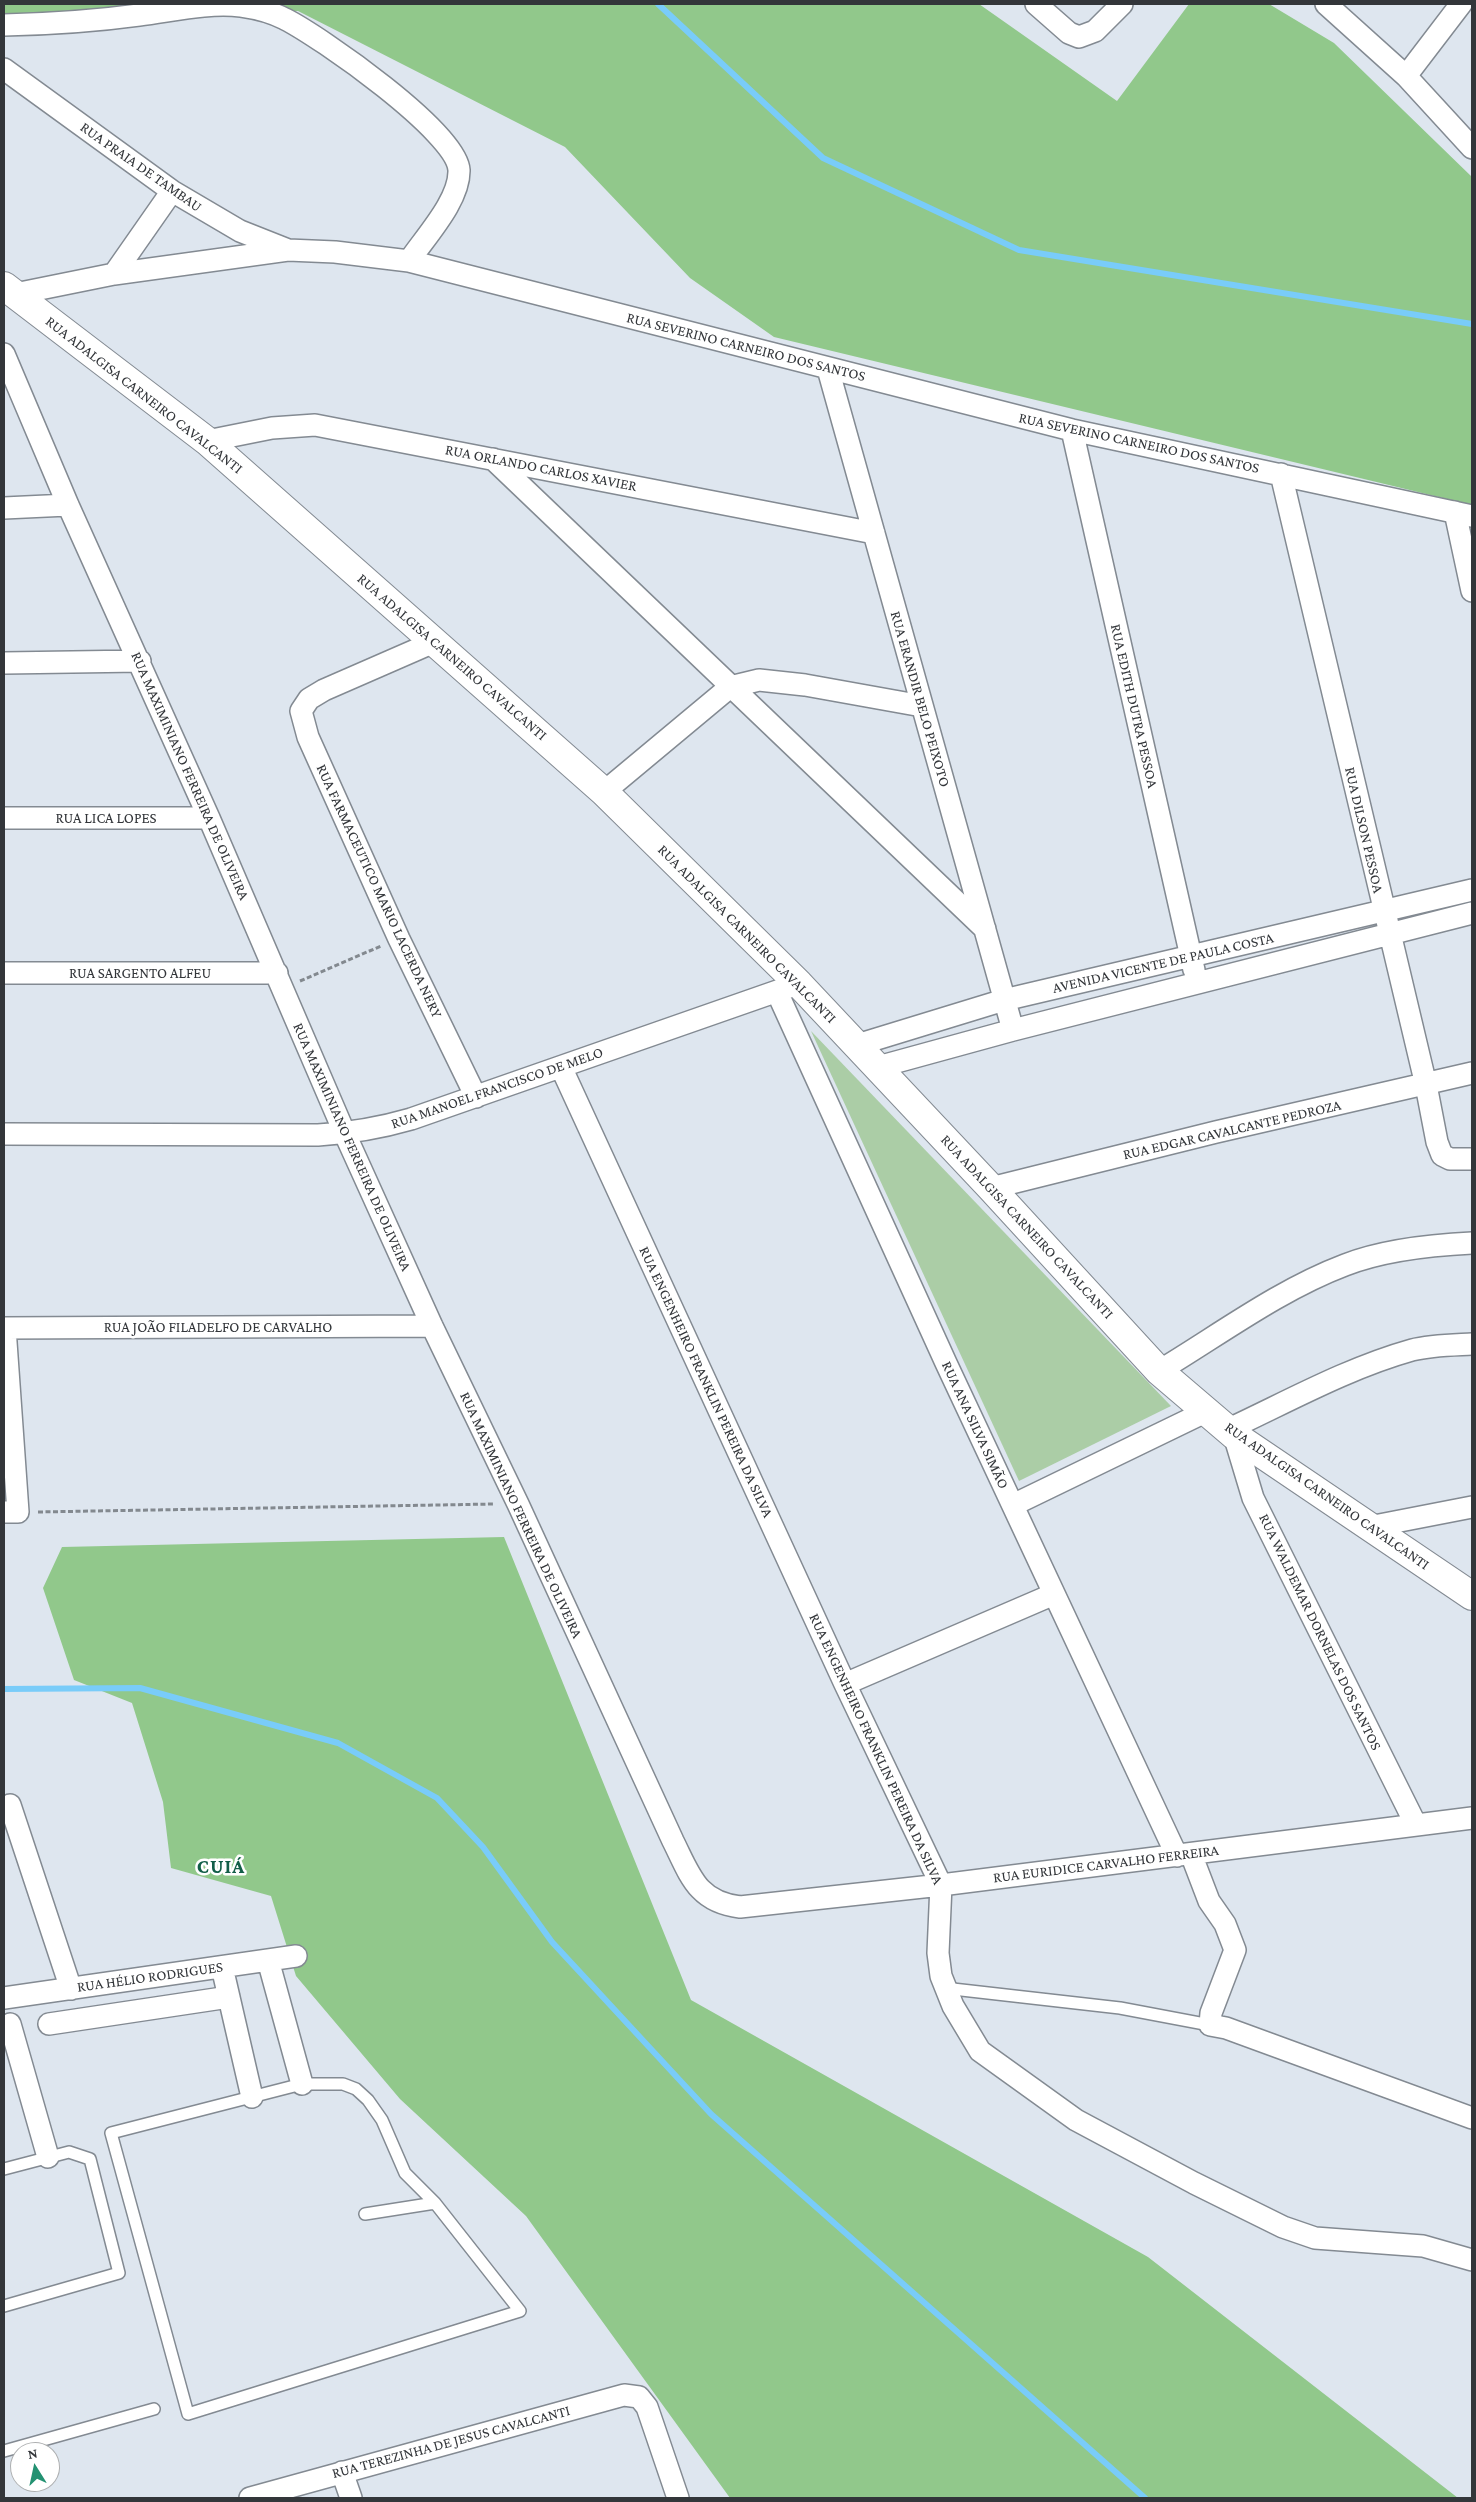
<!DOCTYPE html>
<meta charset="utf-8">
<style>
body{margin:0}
#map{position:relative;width:1476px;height:2502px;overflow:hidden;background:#dee6ef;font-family:"Crimson Pro",serif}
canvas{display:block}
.frame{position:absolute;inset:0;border:5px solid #33363a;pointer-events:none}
.north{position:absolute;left:10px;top:2442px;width:50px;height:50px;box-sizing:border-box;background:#fff;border:1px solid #adafb0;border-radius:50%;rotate:350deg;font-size:14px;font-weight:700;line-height:20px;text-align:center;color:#33363a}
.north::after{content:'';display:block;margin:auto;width:18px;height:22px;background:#249272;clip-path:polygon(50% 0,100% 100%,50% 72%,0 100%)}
</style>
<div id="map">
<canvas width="1476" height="2502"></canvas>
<div class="frame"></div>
<div class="north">N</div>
</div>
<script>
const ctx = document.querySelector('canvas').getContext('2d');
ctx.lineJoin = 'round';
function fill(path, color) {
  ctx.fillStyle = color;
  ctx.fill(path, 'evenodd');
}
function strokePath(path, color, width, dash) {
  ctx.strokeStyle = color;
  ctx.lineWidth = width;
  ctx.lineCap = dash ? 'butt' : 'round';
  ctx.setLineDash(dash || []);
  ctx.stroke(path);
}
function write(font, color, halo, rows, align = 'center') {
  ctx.font = font + ' "Crimson Pro",serif';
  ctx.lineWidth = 5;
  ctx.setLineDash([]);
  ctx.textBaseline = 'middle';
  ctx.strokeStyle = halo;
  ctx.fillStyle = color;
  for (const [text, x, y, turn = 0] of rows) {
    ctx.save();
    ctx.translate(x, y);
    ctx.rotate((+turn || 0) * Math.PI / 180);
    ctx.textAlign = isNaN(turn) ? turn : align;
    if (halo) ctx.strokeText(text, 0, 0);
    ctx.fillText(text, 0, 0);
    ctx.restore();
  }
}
const green = new Path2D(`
 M811 1031 1171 1406 1019 1481Z`);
const forest = new Path2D(`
 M4 4H979L1117 101 1189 4H1269L1334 43 1472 177V505L774 337 690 278 565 147 298 11 4 15Z
 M504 1537 691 2000 1148 2257 1458 2498H730L526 2216 400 2099 296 1976 271 1896 171 1868 163 1802 132 1703 74 1680 43 1588 62 1547Z`);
const stream = new Path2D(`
 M658 4 823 158 1019 250 1472 324
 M4 1689 140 1688 338 1743 437 1798 483 1847 552 1942 711 2114 1145 2498`);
const path = new Path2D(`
 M300 981 381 946
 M38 1512 494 1504`);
const service = new Path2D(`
 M944 1988 1120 2008 1210 2025
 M302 2084H343L356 2089 368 2100 382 2120 405 2173 435 2203 520 2311 188 2414 111 2133Z
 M4 2169 69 2152 90 2159 119 2273 4 2306
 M365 2214 435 2203
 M4 2451 154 2409`);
const minor = new Path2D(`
 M1036 4 1069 33 1079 37 1095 31 1122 4
 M1326 4 1406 76 1472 148
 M4 25C49 24 95 21 139 15 172 11 208 2 241 6 255 8 272 12 285 19 319 36 457 132 459 170 460 200 426 236 409 261
 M4 69 172 191 240 231 288 250
 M1406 76 1461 4
 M114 274 172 191
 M15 294 114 274 288 250 335 252 409 261 1072 430 1472 516
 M4 354 68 505 209 818 345 1134 432 1326 518 1504 673 1841C690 1875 697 1902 740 1907L941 1885 1472 1818
 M828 369 1013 1030
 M1072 430 1194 970
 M207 441 272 428 315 425 874 533
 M493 459 985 929
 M1281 474 1426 1085 1437 1142 1442 1155 1450 1159H1472
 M4 508 68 505
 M1455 512 1472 591
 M434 642 324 690 309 699 301 711 308 737 399 939 476 1097
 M4 663 140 661
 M604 792 730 687 759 680 805 685 922 706
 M4 818H209
 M4 973H277
 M777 992 946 1363 1177 1856
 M857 1045 1004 1000 1472 890
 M561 1067 845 1684 941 1885 938 1953 941 1976 953 2006 980 2051 1076 2120 1194 2183 1283 2227 1315 2238 1423 2246 1472 2260
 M878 1067 1013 1030 1472 913
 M4 1134 318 1135C350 1133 380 1128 411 1119L789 987
 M991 1188 1216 1132 1472 1073
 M4 1328 432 1326
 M1159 1371C1219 1335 1279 1290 1345 1265 1383 1250 1431 1245 1472 1243
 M1229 1429C1289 1401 1348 1368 1412 1350 1431 1345 1452 1345 1472 1344
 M1234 1435 1253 1498 1416 1825
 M1013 1505 1205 1412
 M4 1512H18L5 1328
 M1369 1527 1472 1507
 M845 1684 1054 1594
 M10 1805 71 1989
 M1191 1854 1209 1901 1225 1924 1235 1950 1211 2013 1210 2025 1226 2028 1472 2118
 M268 1960 302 2084
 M222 1967 252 2097
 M4 1998 296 1956
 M10 2024 48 2157
 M49 2024 229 1997
 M342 2472 351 2498
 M250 2498 624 2395 639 2397 647 2407 678 2498`);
const primary = new Path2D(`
 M4 286 207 441 604 792 799 984 991 1188 1159 1371 1234 1435 1472 1596`);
const streetNames = [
 ["RUA PRAIA DE TAMBAU",141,167,35],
 ["RUA SEVERINO CARNEIRO DOS SANTOS",746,347,14],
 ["RUA ADALGISA CARNEIRO CAVALCANTI",144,395,38],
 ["RUA SEVERINO CARNEIRO DOS SANTOS",1139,443,12],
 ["RUA ORLANDO CARLOS XAVIER",541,468,11],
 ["RUA ADALGISA CARNEIRO CAVALCANTI",452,657,41],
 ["RUA ERANDIR BELO PEIXOTO",920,699,74],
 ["RUA EDITH DUTRA PESSOA",1134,706,77],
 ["RUA MAXIMINIANO FERREIRA DE OLIVEIRA",190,776,66],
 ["RUA LICA LOPES",106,818],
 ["RUA DILSON PESSOA",1364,830,77],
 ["RUA FARMACEUTICO MARIO LACERDA NERY",379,891,65],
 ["RUA ADALGISA CARNEIRO CAVALCANTI",747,934,45],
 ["AVENIDA VICENTE DE PAULA COSTA",1163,963,-13],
 ["RUA SARGENTO ALFEU",140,973],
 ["RUA MANOEL FRANCISCO DE MELO",497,1088,-19],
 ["RUA EDGAR CAVALCANTE PEDROZA",1232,1130,-13],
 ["RUA MAXIMINIANO FERREIRA DE OLIVEIRA",352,1147,66],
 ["RUA ADALGISA CARNEIRO CAVALCANTI",1027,1227,47],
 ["RUA JOÃO FILADELFO DE CARVALHO",218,1327],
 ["RUA ENGENHEIRO FRANKLIN PEREIRA DA SILVA",706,1382,65],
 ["RUA ANA SILVA SIMÃO",975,1425,65],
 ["RUA ADALGISA CARNEIRO CAVALCANTI",1327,1496,35],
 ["RUA MAXIMINIANO FERREIRA DE OLIVEIRA",521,1515,65],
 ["RUA WALDEMAR DORNELAS DOS SANTOS",1320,1632,64],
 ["RUA ENGENHEIRO FRANKLIN PEREIRA DA SILVA",876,1749,65],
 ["RUA EURIDICE CARVALHO FERREIRA",1106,1864,-7],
 ["RUA HÉLIO RODRIGUES",150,1977,-8],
 ["RUA TEREZINHA DE JESUS CAVALCANTI",451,2442,-15]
];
const districtNames = [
 ["CUIÁ",221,1867]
];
fill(green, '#abcda6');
fill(forest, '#91c88b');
strokePath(stream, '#79ccf9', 6);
strokePath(service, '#838a92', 14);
strokePath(minor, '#838a92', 24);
strokePath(primary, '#838a92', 30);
strokePath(path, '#83898f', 3, [5, 2.5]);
strokePath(service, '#fff', 11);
strokePath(minor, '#fff', 21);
strokePath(primary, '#fff', 28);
write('15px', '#33363a', '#fff', streetNames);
ctx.letterSpacing = '1px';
write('bold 20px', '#125e48', '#fff', districtNames);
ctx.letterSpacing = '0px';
</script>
